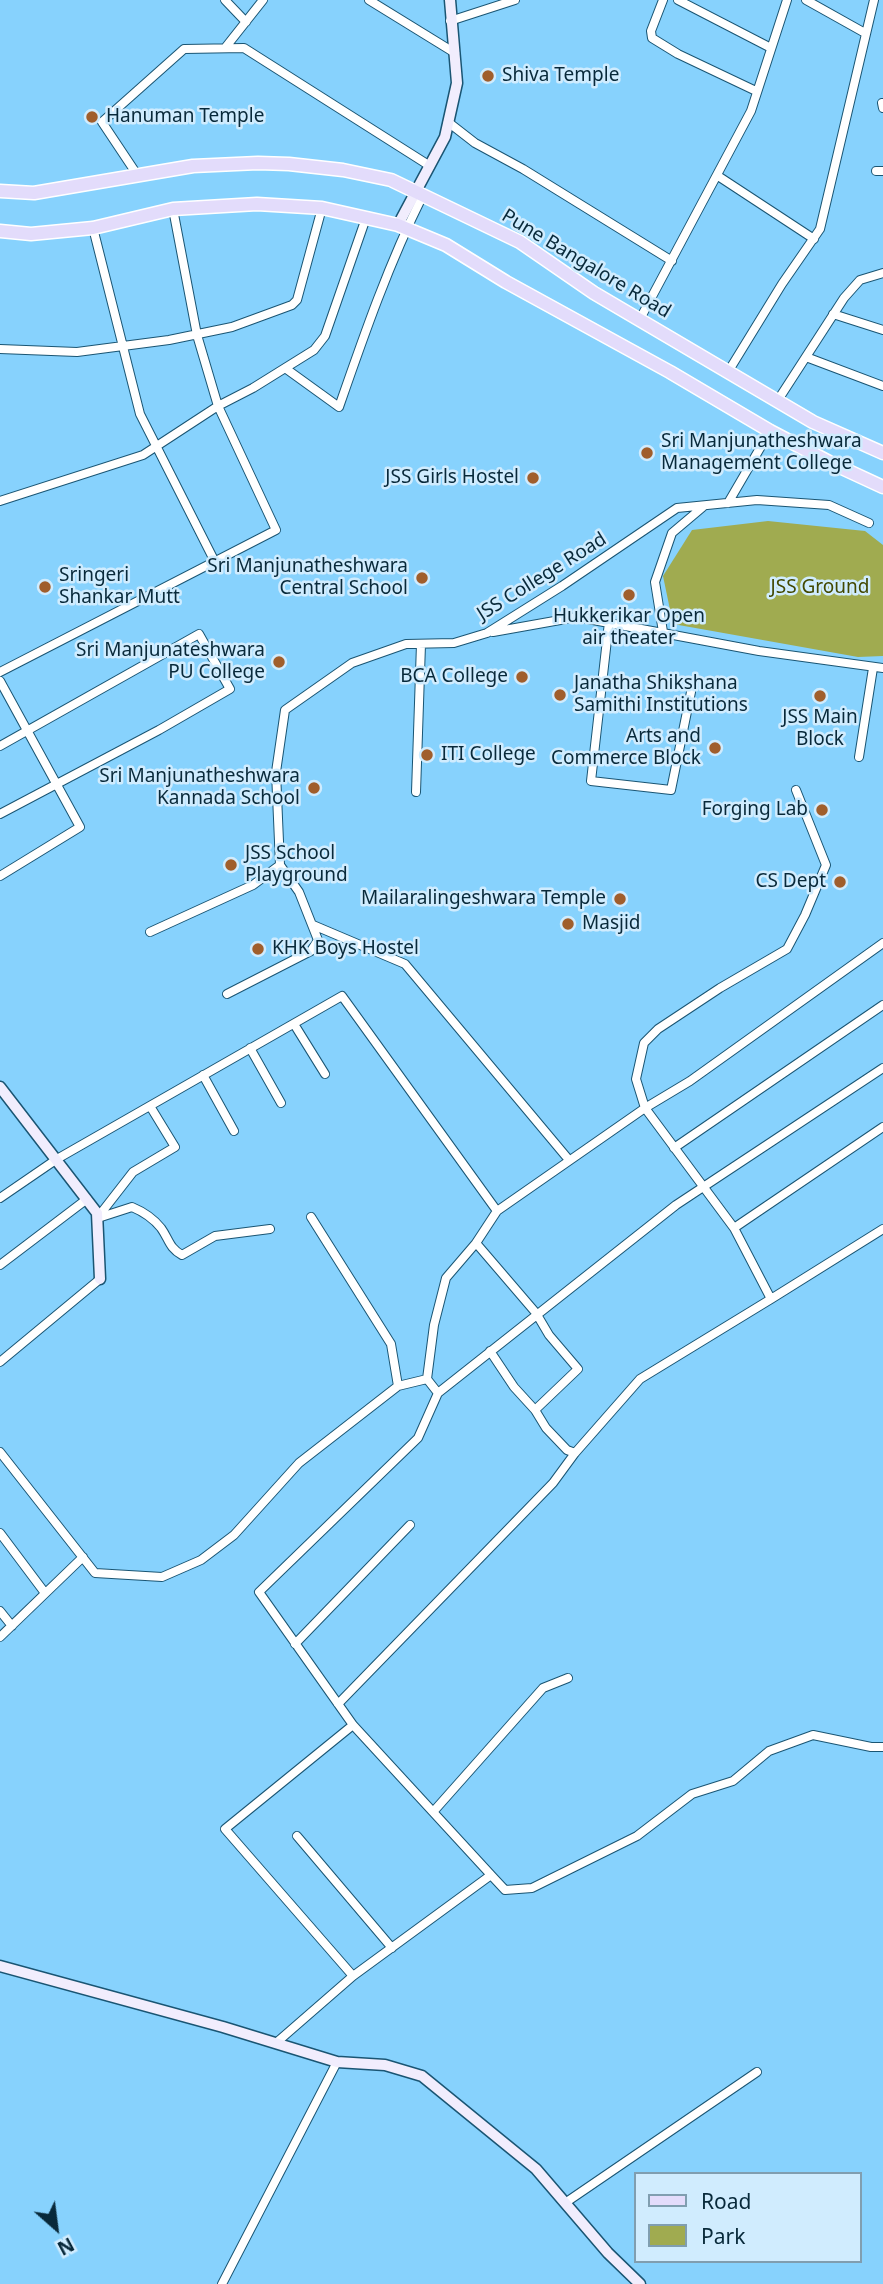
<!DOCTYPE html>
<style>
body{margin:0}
#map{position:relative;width:883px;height:2284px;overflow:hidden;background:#87d2fd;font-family:"Noto Sans",sans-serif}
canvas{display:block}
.legend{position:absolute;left:634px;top:2172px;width:228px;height:91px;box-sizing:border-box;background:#d0ecfe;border:2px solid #809eb0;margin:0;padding:9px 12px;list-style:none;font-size:21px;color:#08293a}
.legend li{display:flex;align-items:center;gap:14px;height:35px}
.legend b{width:35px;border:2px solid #809eb0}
.north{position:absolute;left:21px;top:2193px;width:70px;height:70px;-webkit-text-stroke:5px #d0ecfe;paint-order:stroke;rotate:152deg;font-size:19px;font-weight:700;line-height:28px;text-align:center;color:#08293a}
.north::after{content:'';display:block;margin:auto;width:24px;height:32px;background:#08293a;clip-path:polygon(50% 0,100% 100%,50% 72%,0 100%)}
</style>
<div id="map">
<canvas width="883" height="2284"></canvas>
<ul class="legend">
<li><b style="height:9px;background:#e3dcfb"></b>Road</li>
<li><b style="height:19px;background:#a0ab50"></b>Park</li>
</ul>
<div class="north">N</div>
</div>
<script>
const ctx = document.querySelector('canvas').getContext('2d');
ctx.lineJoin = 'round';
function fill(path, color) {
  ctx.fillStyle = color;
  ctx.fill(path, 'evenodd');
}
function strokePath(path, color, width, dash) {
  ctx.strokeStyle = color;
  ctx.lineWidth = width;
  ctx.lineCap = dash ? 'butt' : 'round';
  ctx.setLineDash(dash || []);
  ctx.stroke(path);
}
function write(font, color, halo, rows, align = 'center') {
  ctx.font = font + ' "Noto Sans",sans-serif';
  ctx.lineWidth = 5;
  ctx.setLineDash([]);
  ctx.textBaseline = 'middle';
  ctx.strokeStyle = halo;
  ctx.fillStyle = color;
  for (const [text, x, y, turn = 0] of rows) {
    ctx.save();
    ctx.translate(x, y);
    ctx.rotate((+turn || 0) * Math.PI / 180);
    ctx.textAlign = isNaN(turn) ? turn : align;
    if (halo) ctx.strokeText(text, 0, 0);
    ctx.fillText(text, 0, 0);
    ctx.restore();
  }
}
const green = new Path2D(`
 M768 521 865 531 883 545V656L858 657 673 624 663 576 692 530Z`);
const street = new Path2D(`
 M225 0 246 22
 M369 0 455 53
 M663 0 651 31 652 38 678 54 756 91
 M678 0 771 48
 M806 0 865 33
 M450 21 515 0
 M225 48 263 0
 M882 103 883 108
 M448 122 475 143 523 169 672 261
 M876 171H883
 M138 176 102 122 184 49 244 48 430 166
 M718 176 814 239
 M93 228 140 414 215 562
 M833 314 883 330
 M640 319 751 111 787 0
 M0 349 77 352 169 340 232 327 292 305 297 300 322 208
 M806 357 883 386
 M285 368 339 407C364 335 389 263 423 195
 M728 372 782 284 820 229 874 0
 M778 400 844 298 860 280 883 273
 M0 501 143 455 218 406 253 388 314 350 325 336 366 218
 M728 503 770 431
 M609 622 591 781 671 790 691 692
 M493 632 577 617 759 651 883 668
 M663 632 655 582 672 533 704 506
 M0 672 276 530 218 406 197 335 173 209
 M0 681 80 827 0 876
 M0 746 199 634 230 689 159 730 0 814
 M859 757 873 668
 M796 790 826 865 805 915 787 949 720 988 658 1029 644 1043 636 1079 645 1108 734 1228 883 1127
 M416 792 421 644
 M313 925 405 964 569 1160
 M150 932 253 885 280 865 276 772 285 710 352 663 406 644 454 643 487 633 562 586 677 508 757 500 829 505 869 523
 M227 994 311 951 318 940 299 892 280 865
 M294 1024 325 1074
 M250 1048 281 1103
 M203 1075 234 1131
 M674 1148 883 1005
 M0 1198 57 1159 342 996 497 1211
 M98 1217 133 1172 175 1147 150 1106
 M311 1217 391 1344 398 1386
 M98 1218 132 1207C144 1212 153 1218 161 1228 169 1239 169 1248 182 1255L215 1236 270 1229
 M734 1228 771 1299 883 1229
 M0 1265 87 1199
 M490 1351 514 1387 535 1410 546 1428 567 1450 575 1453 640 1379 771 1299
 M0 1362 100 1279
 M427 1379 434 1325 446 1278 476 1243
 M535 1410 578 1369 549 1335 536 1313 476 1243 497 1211 645 1108 690 1081 883 943
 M0 1452 95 1573 162 1577 201 1560 234 1535 299 1463 398 1386 427 1379 438 1393
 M0 1533 45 1593
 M0 1611 12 1626
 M0 1637 83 1557
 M295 1644 410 1525
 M338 1704 553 1483 575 1453
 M353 1725 225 1829 353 1976
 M433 1812 543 1688 568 1678
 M297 1836 392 1948
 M491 1875 505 1890 532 1888 637 1836 692 1794 733 1781 769 1751 813 1735 871 1747H883
 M276 2043 353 1976 491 1875 353 1725 259 1592 418 1438 438 1393 676 1205 883 1068
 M565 2203 757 2072
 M222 2284 337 2062`);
const secondary = new Path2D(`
 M398 225 445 137 457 83 450 0
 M0 1087 97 1213 100 1279
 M0 1966 223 2027 337 2062 385 2065 422 2076 536 2169 608 2253 640 2284`);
const primary = new Path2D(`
 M0 191 34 193 193 166 258 163 289 164 343 170 391 180 520 242 594 293 813 422 883 453
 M0 231 31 234 93 228 173 209 257 204 322 208 398 225 446 245 506 282 670 372 770 431 829 462 883 487`);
const markers = [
 [488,76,7,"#a05e2c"],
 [92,117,7,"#a05e2c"],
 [647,453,7,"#a05e2c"],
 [533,478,7,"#a05e2c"],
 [422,578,7,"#a05e2c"],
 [45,587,7,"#a05e2c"],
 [629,595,7,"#a05e2c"],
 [279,662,7,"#a05e2c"],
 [522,677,7,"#a05e2c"],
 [560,695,7,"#a05e2c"],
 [820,696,7,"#a05e2c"],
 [715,748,7,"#a05e2c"],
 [427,755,7,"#a05e2c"],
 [314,788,7,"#a05e2c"],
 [822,810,7,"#a05e2c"],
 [231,865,7,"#a05e2c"],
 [840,882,7,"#a05e2c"],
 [620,899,7,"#a05e2c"],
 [568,924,7,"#a05e2c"],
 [258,949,7,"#a05e2c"]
];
const poiNames = [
 ["Shiva Temple",502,76],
 ["Hanuman Temple",106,117],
 ["Sri Manjunatheshwara",661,442],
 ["Management College",661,464],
 ["JSS Girls Hostel",519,478,"right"],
 ["Sri Manjunatheshwara",408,567,"right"],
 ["Central School",408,589,"right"],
 ["Sringeri",59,576],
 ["Shankar Mutt",59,598],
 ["Hukkerikar Open",629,617,"center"],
 ["air theater",629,639,"center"],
 ["Sri Manjunateshwara",265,651,"right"],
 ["PU College",265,673,"right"],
 ["BCA College",508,677,"right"],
 ["Janatha Shikshana",574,684],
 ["Samithi Institutions",574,706],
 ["JSS Main",820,718,"center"],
 ["Block",820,740,"center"],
 ["Arts and",701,737,"right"],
 ["Commerce Block",701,759,"right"],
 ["ITI College",441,755],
 ["Sri Manjunatheshwara",300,777,"right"],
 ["Kannada School",300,799,"right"],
 ["Forging Lab",808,810,"right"],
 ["JSS School",245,854],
 ["Playground",245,876],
 ["CS Dept",826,882,"right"],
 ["Mailaralingeshwara Temple",606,899,"right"],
 ["Masjid",582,924],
 ["KHK Boys Hostel",272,949]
];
const streetNames = [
 ["Pune Bangalore Road",586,264,31],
 ["JSS College Road",542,577,-32]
];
const parkNames = [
 ["JSS Ground",820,588]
];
fill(green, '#a0ab50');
strokePath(street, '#1a5573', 10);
strokePath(secondary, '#1a5573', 13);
strokePath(primary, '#fff', 15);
strokePath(street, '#fff', 8);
strokePath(secondary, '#f1edfd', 10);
strokePath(primary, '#e3dcfb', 12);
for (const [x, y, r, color] of markers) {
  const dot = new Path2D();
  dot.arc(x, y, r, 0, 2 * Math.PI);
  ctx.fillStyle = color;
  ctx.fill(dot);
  strokePath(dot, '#d0ecfe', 2.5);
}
write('19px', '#08293a', '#d0ecfe', poiNames, 'left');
write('19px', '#08293a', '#d0ecfe', streetNames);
write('19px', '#424800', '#d0ecfe', parkNames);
</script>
